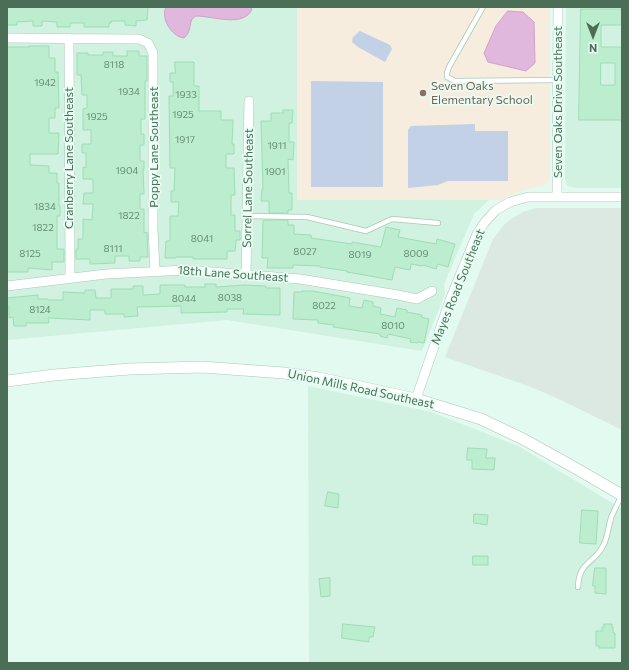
<!DOCTYPE html>
<style>
body{margin:0}
#map{position:relative;width:629px;height:670px;overflow:hidden;background:#e2faf0;font-family:Commissioner,sans-serif}
canvas{display:block}
.frame{position:absolute;inset:0;border:8px solid #4a6f56;pointer-events:none}
.north{position:absolute;left:573px;top:16px;width:40px;height:40px;-webkit-text-stroke:3px #e7fdf4;paint-order:stroke;rotate:180deg;font-size:11px;font-weight:700;line-height:16px;text-align:center;color:#4a6f56}
.north::after{content:'';display:block;margin:auto;width:14px;height:18px;background:#4a6f56;clip-path:polygon(50% 0,100% 100%,50% 72%,0 100%)}
</style>
<div id="map">
<canvas width="629" height="670"></canvas>
<div class="frame"></div>
<div class="north">N</div>
</div>
<script>
const ctx = document.querySelector('canvas').getContext('2d');
ctx.lineJoin = 'round';
function fill(path, color) {
  ctx.fillStyle = color;
  ctx.fill(path, 'evenodd');
}
function strokePath(path, color, width, dash) {
  ctx.strokeStyle = color;
  ctx.lineWidth = width;
  ctx.lineCap = dash ? 'butt' : 'round';
  ctx.setLineDash(dash || []);
  ctx.stroke(path);
}
function write(font, color, halo, rows, align = 'center') {
  ctx.font = font + ' Commissioner,sans-serif';
  ctx.lineWidth = 3.5;
  ctx.setLineDash([]);
  ctx.textBaseline = 'middle';
  ctx.strokeStyle = halo;
  ctx.fillStyle = color;
  for (const [text, x, y, turn = 0] of rows) {
    ctx.save();
    ctx.translate(x, y);
    ctx.rotate((+turn || 0) * Math.PI / 180);
    ctx.textAlign = isNaN(turn) ? turn : align;
    if (halo) ctx.strokeText(text, 0, 0);
    ctx.fillText(text, 0, 0);
    ctx.restore();
  }
}
const residential = new Path2D(`
 M7 7H297V200H489L474 214 444 284 445 294 422 351 227 320 7 340Z
 M566 7H622V188H575L567 185 565 179Z
 M308 386 431 412 518 446 622 509V663H309Z`);
const industrial = new Path2D(`
 M536 208H622V430L561 400 531 387 445 357 493 239 504 225 511 219 523 212Z`);
const education = new Path2D(`
 M297 7H550V179L545 185 521 191 500 200H297Z`);
const green = new Path2D(`
 M360 31 390 45 392 49 385 62 358 47 352 42 353 37Z
 M311 81 383 82V187H311Z
 M475 124V131H508V181H448L438 185 408 188V130L411 126Z`);
const water = new Path2D(`
 M166 7H251L252 9C244 28 213 16 196 16L192 19C189 26 191 32 184 38 172 37 160 18 166 7Z
 M508 11 523 12 534 22 535 63 526 71 488 62 484 53 496 26Z`);
const building = new Path2D(`
 M7 7H148L147 20 136 21V26L125 25V21H111V23H109V27H84V23H70V27H57V22L42 21V26H33V21L17 22V25H7Z
 M581 9H622V25H601V47H622V120H579ZM601 63H615V85H601Z
 M29 46H49V58H55V72H58L59 108H55V118H49V133H59L58 154H30V165L49 166V173H57V183H59V206H60V216H57V249H64V262H52V270L28 268V272H7V47H29Z
 M127 51H139V56H147V81H145V119H141V134H144V145H140V161H144V169H143L144 194H140V209H144V233L147 232 148 257H140V261H129V256H115V263L90 264V259H76V249H78V239H83V219L92 220 93 204H83L84 193H93V179H83V167L86 168V153H82V144H91V130H83V109L87 108V95H82L81 75H77V53H88V55H103V52H113V56H127Z
 M175 62H194V86H199V111H221V120H233L232 144H234V154H226V168H234L235 195H231V215H235V231H240V240H236L235 251H227V259H193V257H176V258H165L166 241H170V216H178L179 202H171V191H174L175 168H170L169 96H173V82H170V73H175Z
 M283 110H293L292 123H289V142H294L293 160 288 159 289 193H292V210H288V213H269V201H261L262 189H263L261 121H271V113H283Z
 M269 220H288V225H294V234L311 235V238L352 244V242L381 247 386 227 400 230 398 237 436 244 437 239 455 244 448 267 438 264 436 269 423 265 422 266 411 264 410 270 395 267 392 280 347 272V271L320 267V266L293 265V268H267L268 258H262L263 221Z
 M205 284H216V287L244 285 266 286V288H280V315L243 314 244 309H227V312L181 313V306L140 307H137L138 316 124 317V314H105V310H90V320L48 318 49 323H26V326H14L13 317 9 318V307H7V298L38 295V299H48V300H63V292L85 293V290H95L96 298H111V289H133V286H143V295L160 294V285H185V287H205Z
 M302 291H313L350 298 349 306 362 308 364 300 373 302V306L381 308 380 314 395 317 397 308 407 310V312L422 315 421 317 429 319 424 343 418 342 417 343 410 342 411 339 388 334 387 338 380 336V334L333 327 334 325 318 323V320L293 319 294 292H302Z
 M468 448 487 449 486 458H495L494 470 472 469V460H467Z
 M328 492 339 494 338 508 325 506Z
 M582 510 598 511 596 544 580 543Z
 M474 514 488 515 487 525 474 523Z
 M473 556H488V565H473Z
 M595 568H606V594L595 593V586H593Z
 M330 578V596L321 597 319 579Z
 M343 624 375 627 373 637H369V642L342 638Z
 M604 624H612V627H613V633H615V648H599V646H596V631H602V627H604Z`);
const service = new Path2D(`
 M483 7 449 67 447 73V77L455 81 558 80
 M247 216 307 217 366 231 392 219 438 223
 M578 587C579 561 594 564 603 546 608 537 608 528 611 518 614 510 618 503 622 495`);
const minor = new Path2D(`
 M7 38 130 39H139L148 43 153 53V228L155 272
 M69 38 70 278
 M557 197 558 7
 M246 274 249 101
 M7 286 106 274 187 270 300 279 398 295 417 299 432 291
 M416 399 450 300 477 234 485 222 496 210 510 202 528 197H622`);
const tertiary = new Path2D(`
 M7 381 54 375 130 369 202 367 284 373 319 378 416 399 481 419 523 439 570 465 622 495`);
const markers = [
 [423,93,4,"#8d6e63"]
];
const numberNames = [
 ["8118",114,65],
 ["1942",45,83],
 ["1934",129,92],
 ["1933",186,95],
 ["1925",183,115],
 ["1925",97,117],
 ["1917",185,140],
 ["1911",277,146],
 ["1904",127,171],
 ["1901",275,172],
 ["1834",45,207],
 ["1822",129,216],
 ["1822",43,228],
 ["8041",202,239],
 ["8111",113,249],
 ["8027",305,252],
 ["8125",30,254],
 ["8009",416,254],
 ["8019",360,255],
 ["8038",230,298],
 ["8044",184,299],
 ["8022",324,306],
 ["8124",40,310],
 ["8010",393,326]
];
const educationNames = [
 ["Seven Oaks",431,86],
 ["Elementary School",431,100]
];
const streetNames = [
 ["Seven Oaks Drive Southeast",558,102,-90],
 ["Poppy Lane Southeast",154,147,-90],
 ["Cranberry Lane Southeast",69,158,-90],
 ["Sorrel Lane Southeast",248,188,-89],
 ["18th Lane Southeast",233,274,4],
 ["Mayes Road Southeast",458,287,-68],
 ["Union Mills Road Southeast",361,389,12]
];
fill(residential, '#d1f1e1');
fill(industrial, '#dce9e2');
fill(education, '#f6eddf');
fill(green, '#c2d1e6');
fill(water, '#e1b8dd');
strokePath(water, '#d29fcc', 1);
fill(building, '#bbedce');
strokePath(building, '#9ddeb4', 1);
strokePath(service, '#a9c9b7', 6);
strokePath(minor, '#a9c9b7', 10);
strokePath(tertiary, '#a9c9b7', 12);
strokePath(service, '#fff', 4.5);
strokePath(minor, '#fff', 9);
strokePath(tertiary, '#fff', 11);
for (const [x, y, r, color] of markers) {
  const dot = new Path2D();
  dot.arc(x, y, r, 0, 2 * Math.PI);
  ctx.fillStyle = color;
  ctx.fill(dot);
  strokePath(dot, '#e7fdf4', 1.5);
}
write('10px', '#668e74', null, numberNames);
write('12px', '#785e54', '#e7fdf4', educationNames, 'left');
write('12px', '#4a6f56', '#e7fdf4', streetNames);
</script>
